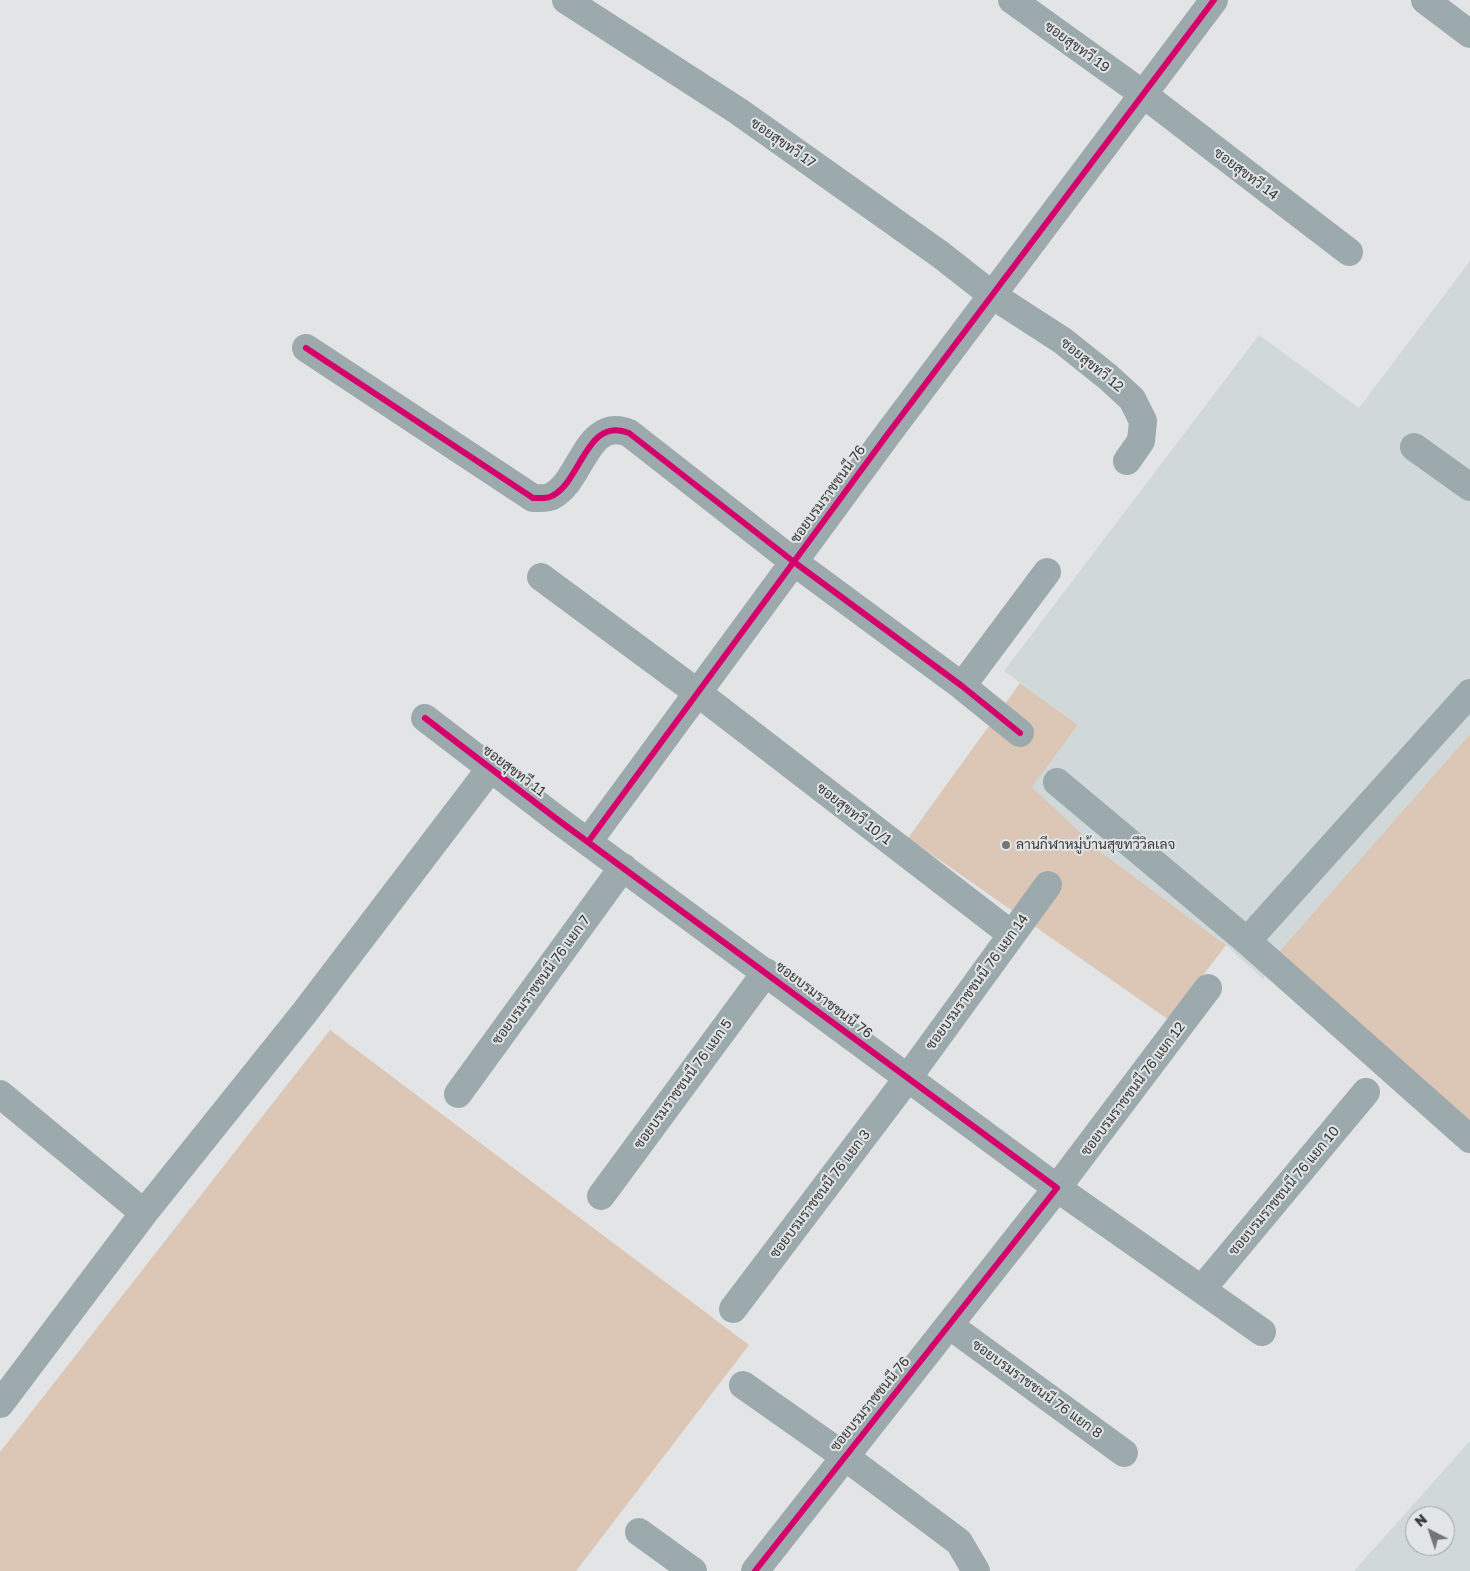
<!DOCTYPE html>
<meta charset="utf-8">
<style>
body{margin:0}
#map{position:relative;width:1470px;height:1571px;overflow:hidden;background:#e3e4e5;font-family:"Golos Text",sans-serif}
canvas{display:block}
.north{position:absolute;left:1405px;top:1506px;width:50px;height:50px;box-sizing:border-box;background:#e2e5e6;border:1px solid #9ea1a1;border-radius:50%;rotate:319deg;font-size:14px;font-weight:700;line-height:20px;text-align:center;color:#383a3a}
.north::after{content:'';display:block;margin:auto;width:18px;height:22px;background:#747676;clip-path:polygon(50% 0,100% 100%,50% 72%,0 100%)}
</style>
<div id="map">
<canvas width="1470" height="1571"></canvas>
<div class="north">N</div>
</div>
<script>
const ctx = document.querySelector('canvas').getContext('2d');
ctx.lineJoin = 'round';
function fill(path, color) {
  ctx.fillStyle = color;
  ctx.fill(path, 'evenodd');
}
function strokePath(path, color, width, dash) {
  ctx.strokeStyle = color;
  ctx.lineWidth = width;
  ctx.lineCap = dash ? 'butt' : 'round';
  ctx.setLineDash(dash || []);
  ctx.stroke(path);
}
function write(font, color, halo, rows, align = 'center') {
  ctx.font = font + ' "Golos Text",Sarabun,sans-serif';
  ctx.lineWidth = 4;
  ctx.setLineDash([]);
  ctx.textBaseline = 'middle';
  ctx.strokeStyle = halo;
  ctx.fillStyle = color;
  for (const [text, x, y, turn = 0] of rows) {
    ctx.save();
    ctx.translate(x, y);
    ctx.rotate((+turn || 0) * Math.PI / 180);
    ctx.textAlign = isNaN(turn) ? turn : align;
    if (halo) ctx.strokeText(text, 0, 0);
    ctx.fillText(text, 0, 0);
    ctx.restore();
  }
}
const built = new Path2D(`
 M1470 261V734L1278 953 1263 979 1226 945 1101 852 1031 787 1078 725 1004 671 1259 335 1359 408Z
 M1470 1441V1571H1354ZM1415 1516H1445V1546H1415Z`);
const green = new Path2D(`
 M1020 683 1078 725 1032 787 1101 852 1226 945 1169 1020 908 838Z
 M1470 734V1122L1278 953Z
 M330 1030 749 1345 576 1571H0V1452Z`);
const minor = new Path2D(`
 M566 0 738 111 941 255 992 295 1063 341 1108 377 1132 399 1143 421 1141 441 1127 461
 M1012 0 1143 94 1349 252
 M1425 0 1470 34
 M306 348 533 498C539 498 547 499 552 496 582 481 586 416 629 433L794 562 962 686 1020 733
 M1414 447 1470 487
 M541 577 698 693 1011 934
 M962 686 1047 572
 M425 718 558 820 1057 1188 755 1571
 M1057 782 1247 941 1470 1139
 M588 842 887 435 1214 0
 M1247 941 1470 693
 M1208 988 1057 1188 1262 1332
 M0 1094 144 1213
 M458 1094 623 867
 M601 1196 766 972
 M1202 1289 1366 1092
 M733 1309 907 1079 1048 885
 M949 1325 1124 1453
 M743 1385 844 1456 959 1542 976 1571
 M0 1404 144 1213 305 1012 490 769
 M639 1532 693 1571`);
const cycleway = new Path2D(`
 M306 348 533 498C539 498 547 499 552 496 582 481 586 416 629 433L794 562 962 686 1020 733
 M425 718 558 820 1057 1188 755 1571
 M588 842 887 435 1214 0`);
const markers = [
 [1006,845,5,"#747676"]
];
const streetNames = [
 ["ซอยสุขทวี 19",1077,47,36],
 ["ซอยสุขทวี 17",783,143,35],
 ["ซอยสุขทวี 14",1246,174,37],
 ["ซอยสุขทวี 12",1092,365,39],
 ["ซอยบรมราชชนนี 76",828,494,-54],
 ["ซอยสุขทวี 11",514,771,37],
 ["ซอยสุขทวี 10/1",854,814,38],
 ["ซอยบรมราชชนนี 76 แยก 7",541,980,-54],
 ["ซอยบรมราชชนนี 76 แยก 14",977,982,-54],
 ["ซอยบรมราชชนนี 76",824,1000,37],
 ["ซอยบรมราชชนนี 76 แยก 5",683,1084,-54],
 ["ซอยบรมราชชนนี 76 แยก 12",1133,1089,-53],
 ["ซอยบรมราชชนนี 76 แยก 10",1284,1191,-50],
 ["ซอยบรมราชชนนี 76 แยก 3",820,1194,-53],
 ["ซอยบรมราชชนนี 76 แยก 8",1037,1389,36],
 ["ซอยบรมราชชนนี 76",870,1404,-51]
];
const poiNames = [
 ["ลานกีฬาหมู่บ้านสุขทวีวิลเลจ",1016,845]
];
fill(built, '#d1d8da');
fill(green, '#dcc7b7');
strokePath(minor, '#9ca9ad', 28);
strokePath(cycleway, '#d6006c', 6);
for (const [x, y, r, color] of markers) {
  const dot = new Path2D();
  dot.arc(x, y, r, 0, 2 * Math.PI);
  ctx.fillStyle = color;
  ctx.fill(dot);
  strokePath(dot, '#e2e5e6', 2);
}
write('14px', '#383a3a', '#e2e5e6', streetNames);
write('14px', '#383a3a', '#e2e5e6', poiNames, 'left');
</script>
